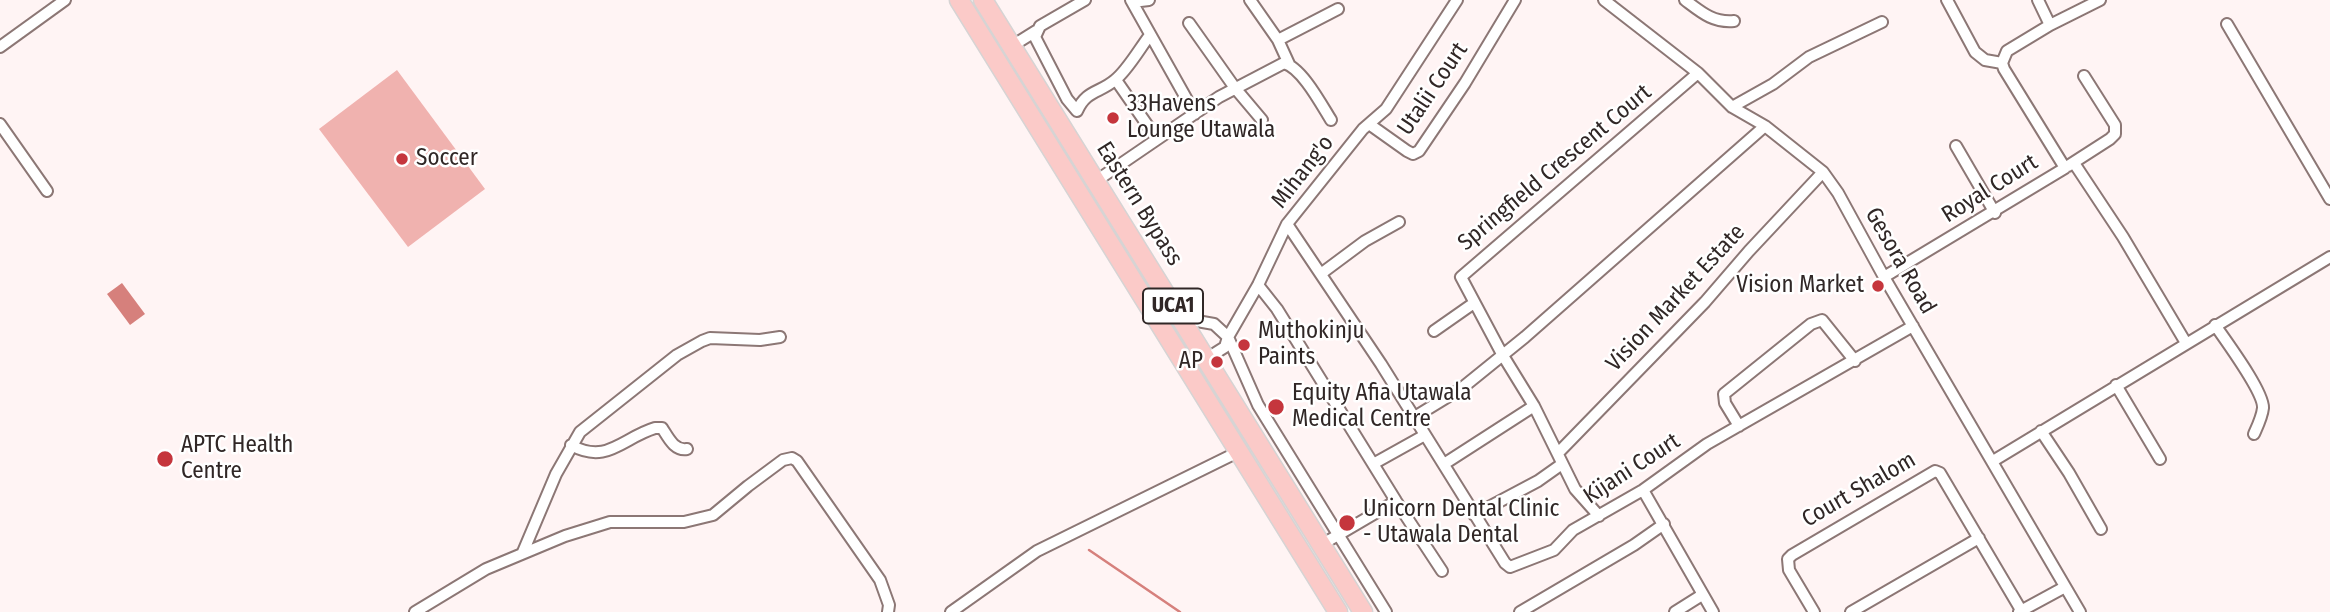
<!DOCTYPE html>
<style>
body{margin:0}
canvas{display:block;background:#fff4f4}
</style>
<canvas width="2330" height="612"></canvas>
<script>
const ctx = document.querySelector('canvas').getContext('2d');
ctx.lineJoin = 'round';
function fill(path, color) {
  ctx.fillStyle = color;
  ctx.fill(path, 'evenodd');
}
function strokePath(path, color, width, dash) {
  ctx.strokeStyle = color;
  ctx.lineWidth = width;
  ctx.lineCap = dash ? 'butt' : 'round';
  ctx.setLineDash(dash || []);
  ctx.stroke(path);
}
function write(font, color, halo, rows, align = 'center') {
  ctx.font = font + ' "Fira Sans Condensed",sans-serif';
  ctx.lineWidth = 5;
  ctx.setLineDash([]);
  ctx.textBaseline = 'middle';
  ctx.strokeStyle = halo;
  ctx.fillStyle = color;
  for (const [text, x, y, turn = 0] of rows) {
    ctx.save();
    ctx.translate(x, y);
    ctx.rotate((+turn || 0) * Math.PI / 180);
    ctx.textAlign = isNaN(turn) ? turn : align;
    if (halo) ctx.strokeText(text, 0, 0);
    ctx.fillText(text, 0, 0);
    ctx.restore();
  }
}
const green = new Path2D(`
 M397 70 485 189 408 247 319 129Z`);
const water = new Path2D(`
 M122 283 145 314 130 325 107 294Z`);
const stream = new Path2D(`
 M1089 550 1180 612`);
const minor = new Path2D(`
 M1085 0 1040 26 1035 37 1067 99 1077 111C1086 90 1100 93 1115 80 1127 71 1140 48 1150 35
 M1131 0 1195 114
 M1250 0 1278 40 1289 64
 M1604 0 1698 73 1732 107 1765 126 1823 172 1838 193 1884 277 2080 612
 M1685 0C1701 12 1713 23 1734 21
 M1947 0 1975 52 1985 60 2002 63
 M2038 0 2050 25
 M1132 2 1149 0
 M1189 23 1235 88 1262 120
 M2227 24 2330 199
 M1278 40 1338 9
 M1012 46 1036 31
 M0 47 65 0
 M1116 80 1157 139
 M1732 107 1773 84 1809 57 1882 22
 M0 124 47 191
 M1369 124 1407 151 1413 154 1419 151 1465 83 1515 0
 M1956 146 1995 213
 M2074 163 2123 237 2186 343
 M2068 166 2110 139 2115 134V125L2084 76
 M1096 181 1219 97 1284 63C1302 68 1321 104 1331 120
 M1287 224 1381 364 1505 563 1510 567 1554 550 1573 530 1643 490 1707 444 1913 326
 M1322 273 1365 241 1399 222
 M1884 277 2065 168 2004 69 2002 63 2007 51 2050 25 2100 0
 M1258 285 1277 309 1396 501 1442 571
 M1180 318 1214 324 1228 337 1258 285 1287 224 1363 129 1386 109 1457 0
 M2215 325C2226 341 2264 392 2263 408 2262 417 2258 425 2254 434
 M1434 331 1474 303
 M1228 337 1258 405 1386 612
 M1206 359 1225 347 1228 337
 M2116 385 2160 459
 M1413 418 1462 388 1525 337 1765 126
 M1739 426 1725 403 1724 394 1811 324 1822 320 1855 361
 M2041 431 2069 473 2101 529
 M571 445C607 465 622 438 655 428H662C668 437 674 451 687 449
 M1559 452 1705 302 1749 251 1823 172
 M1993 461 2330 257
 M1373 464 1425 435
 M1444 464 1534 406
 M1643 490 1713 612
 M1474 515 1538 481 1562 464
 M1599 516 1575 489 1534 406 1502 354 1461 277 1698 73
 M1321 545 1396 501
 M523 552 556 474 580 432 677 355 702 341 710 338 760 340 780 337
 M415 612 486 569 565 536 610 522H684L713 515 748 486 783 460 792 458 797 461 880 580 889 605 888 612
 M951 612 1037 551 1240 451
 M1520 612 1634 545 1664 524
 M1675 612 1702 595
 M1814 612 1789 570 1788 559 1792 555 1935 471 1940 473 2021 610
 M1851 612 1979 538
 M2019 612 2065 587`);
const primary = new Path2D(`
 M959 0 1338 612
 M983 0 1363 612`);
const markers = [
 [1113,118,7,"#c5363d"],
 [402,159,7,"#c5363d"],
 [1878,286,7,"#c5363d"],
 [1244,345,7,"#c5363d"],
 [1217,362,7,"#c5363d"],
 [1276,407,9,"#c5363d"],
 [165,459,9,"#c5363d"],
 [1347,523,9,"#c5363d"]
];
const shields = [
 [1173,306,60]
];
const shieldNames = [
 ["UCA1",1173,306]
];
const streetNames = [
 ["Utalii Court",1433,89,-56],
 ["Springfield Crescent Court",1555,168,-40],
 ["Mihang'o",1303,172,-52],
 ["Royal Court",1990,189,-32],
 ["Eastern Bypass",1139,204,58],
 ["Gesora Road",1900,261,60],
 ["Vision Market Estate",1676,298,-47],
 ["Kijani Court",1632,469,-33],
 ["Court Shalom",1859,490,-30]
];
const poiNames = [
 ["33Havens",1127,105],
 ["Lounge Utawala",1127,131],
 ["Soccer",416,159],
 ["Vision Market",1864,286,"right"],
 ["Muthokinju",1258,332],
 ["Paints",1258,358],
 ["AP",1203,362,"right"],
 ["Equity Afia Utawala",1292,394],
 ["Medical Centre",1292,420],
 ["APTC Health",181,446],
 ["Centre",181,472],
 ["Unicorn Dental Clinic",1363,510],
 ["- Utawala Dental",1363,536]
];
fill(green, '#f0b2af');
fill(water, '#d6807c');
strokePath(stream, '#d6807c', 2.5);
strokePath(minor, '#8c7775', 14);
strokePath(primary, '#d6d4d4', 21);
strokePath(minor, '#fff', 10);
strokePath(primary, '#fbcac8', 18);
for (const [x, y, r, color] of markers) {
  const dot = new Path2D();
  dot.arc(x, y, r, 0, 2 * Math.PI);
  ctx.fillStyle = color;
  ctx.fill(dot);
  strokePath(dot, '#fff', 2.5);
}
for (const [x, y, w] of shields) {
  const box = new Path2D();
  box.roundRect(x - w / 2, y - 17.5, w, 35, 5);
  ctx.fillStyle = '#fff';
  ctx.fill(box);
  strokePath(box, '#302726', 2);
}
write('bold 21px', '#302726', null, shieldNames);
write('23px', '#302726', '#fff', streetNames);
write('23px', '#302726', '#fff', poiNames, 'left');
</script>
